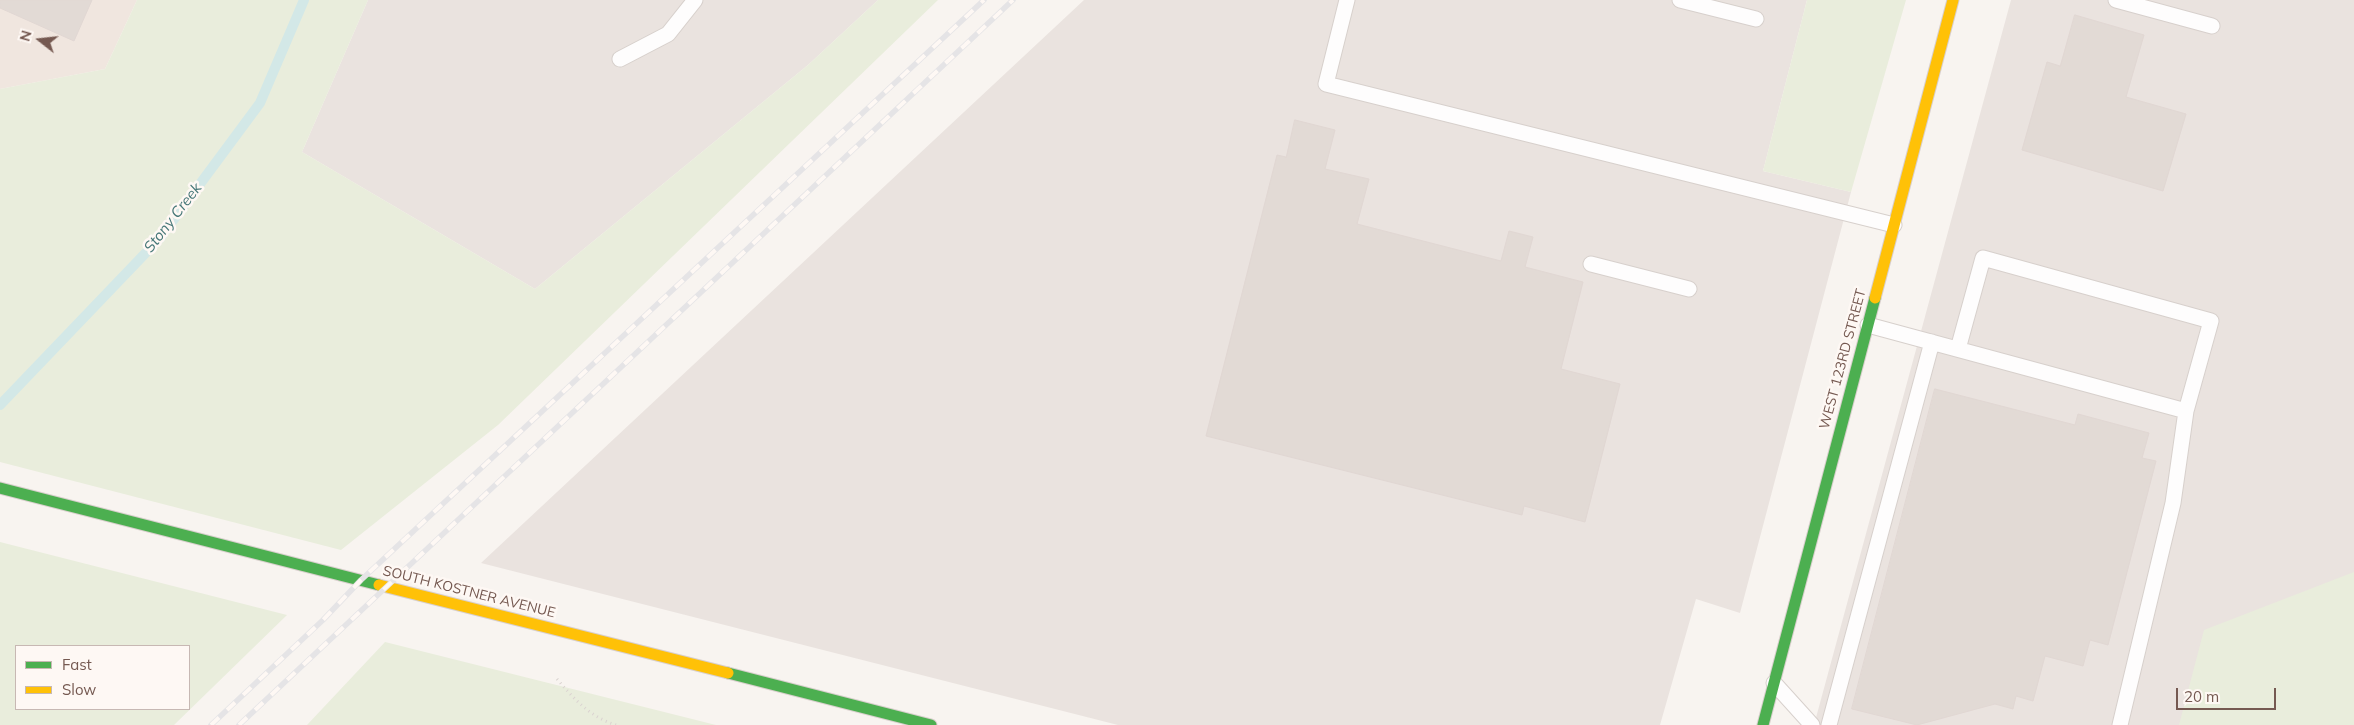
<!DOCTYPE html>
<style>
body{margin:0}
#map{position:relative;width:2354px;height:725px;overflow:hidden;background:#f8f4f0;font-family:Mulish,sans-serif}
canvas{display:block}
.legend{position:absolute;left:15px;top:645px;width:175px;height:65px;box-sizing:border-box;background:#fef8f4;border:1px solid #c7b8b3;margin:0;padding:6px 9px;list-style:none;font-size:15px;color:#755951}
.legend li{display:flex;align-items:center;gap:10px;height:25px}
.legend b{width:25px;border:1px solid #c7b8b3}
.north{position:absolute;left:15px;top:15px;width:50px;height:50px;-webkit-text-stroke:4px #fef8f4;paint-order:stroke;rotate:286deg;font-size:14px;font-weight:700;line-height:20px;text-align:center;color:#755951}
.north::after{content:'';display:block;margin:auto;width:18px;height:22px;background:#755951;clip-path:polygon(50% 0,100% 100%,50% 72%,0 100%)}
.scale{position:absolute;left:2176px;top:688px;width:100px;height:22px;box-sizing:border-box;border:2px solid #755951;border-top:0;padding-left:6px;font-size:15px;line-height:18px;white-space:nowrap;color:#755951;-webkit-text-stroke:4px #fef8f4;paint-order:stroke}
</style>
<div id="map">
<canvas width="2354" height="725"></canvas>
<ul class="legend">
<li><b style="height:6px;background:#4caf50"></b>Fast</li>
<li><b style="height:6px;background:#ffc107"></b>Slow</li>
</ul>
<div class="north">N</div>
<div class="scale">20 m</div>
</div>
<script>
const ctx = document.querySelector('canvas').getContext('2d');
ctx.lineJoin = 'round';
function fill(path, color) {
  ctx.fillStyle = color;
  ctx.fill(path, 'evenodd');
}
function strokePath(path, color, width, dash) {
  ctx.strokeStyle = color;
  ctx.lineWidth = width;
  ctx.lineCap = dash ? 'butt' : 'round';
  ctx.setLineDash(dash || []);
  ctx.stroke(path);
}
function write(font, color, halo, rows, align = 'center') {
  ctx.font = font + ' Mulish,sans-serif';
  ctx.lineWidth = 5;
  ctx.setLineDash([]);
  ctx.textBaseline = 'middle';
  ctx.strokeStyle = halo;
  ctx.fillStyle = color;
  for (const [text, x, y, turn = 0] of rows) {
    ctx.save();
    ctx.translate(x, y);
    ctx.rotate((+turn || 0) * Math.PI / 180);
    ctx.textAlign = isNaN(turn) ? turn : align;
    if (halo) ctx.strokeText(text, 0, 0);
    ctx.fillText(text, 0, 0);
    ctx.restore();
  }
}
const residential = new Path2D(`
 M0 0H137L105 69 0 89Z`);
const industrial = new Path2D(`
 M368 0H878L808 65 535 289 302 152Z
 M1084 0H1807L1763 171 1851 192 1740 613 1696 599 1660 725H1118L481 563Z
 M2011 0H2354V719L2339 725H1814Z`);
const green = new Path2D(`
 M137 0H368L302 152 535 289 808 65 878 0H938L498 425 341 550 0 462V89L105 69Z
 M1807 0H1906L1851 192 1763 171Z
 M0 542 287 615 174 725H0ZM16 646H189V709H16Z
 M2354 572V725H2179L2204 630Z
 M385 642 716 725H307Z`);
const stream = new Path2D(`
 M0 405 160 238 260 103 304 0`);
const building = new Path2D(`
 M0 0H92L74 41 0 8Z
 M2075 15 2144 35 2126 97 2186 114 2163 191 2022 150 2047 62 2060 66Z
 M1295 120 1335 130 1325 169 1369 179 1357 224 1501 261 1509 231 1533 237 1525 267 1583 282 1561 369 1620 384 1585 522 1524 506 1522 515 1206 436 1277 155 1286 157Z
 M1935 389 2075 425 2078 414 2149 433 2142 458 2156 461 2108 645 2090 640 2083 666 2045 656 2033 701 2016 696 2013 709 1995 704 1917 725 1852 709Z`);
const path = new Path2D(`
 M557 679C574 699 590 717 616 725`);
const lane = new Path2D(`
 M1347 0 1326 84 1894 225
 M1680 0 1756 19
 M2116 0 2212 26
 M620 59 668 34 695 0
 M1591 264 1689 289
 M1868 325 2186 411 2173 503 2120 725
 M1958 349 1983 258 2211 321 2186 411
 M1774 683 1812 725
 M1829 725 1932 342`);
const fast = new Path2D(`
 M0 488 379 585
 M728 673 931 725
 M1763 725 1875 298`);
const slow = new Path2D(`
 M1875 298 1953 0
 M379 585 728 673`);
const rail = new Path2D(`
 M211 725 323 620 361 580 984 0
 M239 725 1013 0`);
const streetNames = [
 ["WEST 123RD STREET",1843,359,-75],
 ["SOUTH KOSTNER AVENUE",469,592,14]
];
const waterNames = [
 ["Stony Creek",173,218,-52]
];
fill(residential, '#f0e6df');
fill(industrial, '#eae3df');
fill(green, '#e9eddc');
strokePath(stream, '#d3e8e7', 10);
fill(building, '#e2dad5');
strokePath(building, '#e1d7d3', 1);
strokePath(lane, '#d7d0cc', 17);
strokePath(fast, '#d8cfcc', 13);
strokePath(slow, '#d8cfcc', 13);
strokePath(path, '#dad3d0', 3, [1, 4]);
strokePath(lane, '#fefdfd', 15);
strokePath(fast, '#4caf50', 11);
strokePath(slow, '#ffc107', 11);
strokePath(rail, '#e5e4e6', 5.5);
strokePath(rail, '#fef8f4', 4, [11]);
write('14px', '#755951', '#fef8f4', streetNames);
write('italic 15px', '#467778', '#fef8f4', waterNames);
</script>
